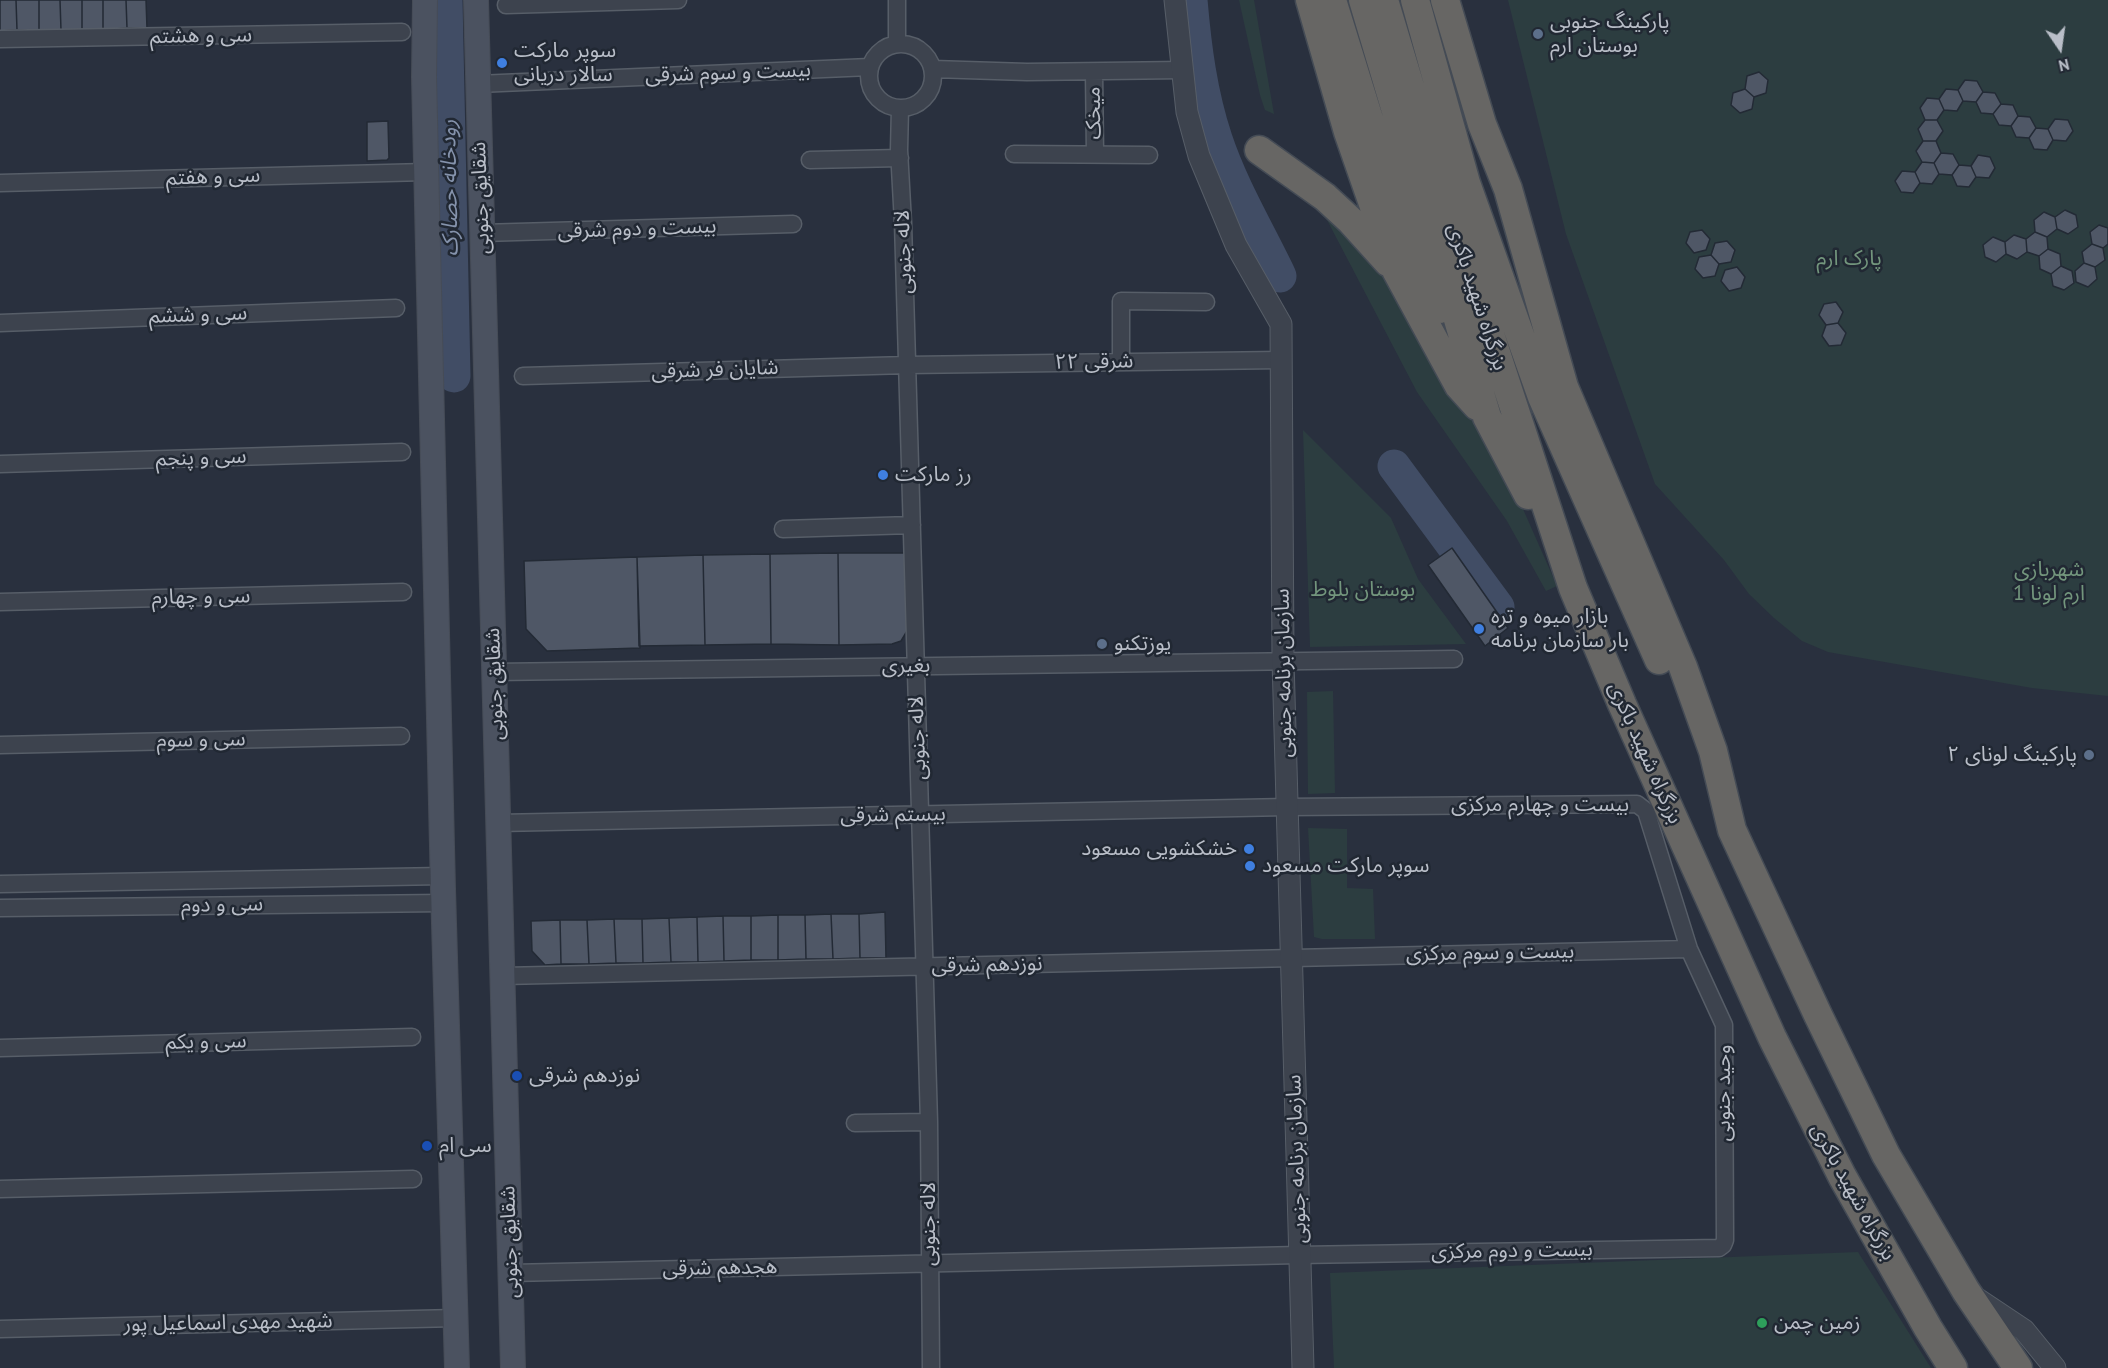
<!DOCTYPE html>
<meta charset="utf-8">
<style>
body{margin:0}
#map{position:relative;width:2108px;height:1368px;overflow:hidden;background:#29303e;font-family:"PT Sans",sans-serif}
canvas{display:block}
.north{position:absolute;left:2030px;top:18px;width:60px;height:60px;-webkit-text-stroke:4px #212833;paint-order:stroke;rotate:167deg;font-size:16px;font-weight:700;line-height:24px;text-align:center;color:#b9bec8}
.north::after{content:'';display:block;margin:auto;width:21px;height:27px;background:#b9bec8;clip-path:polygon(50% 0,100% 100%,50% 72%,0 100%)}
</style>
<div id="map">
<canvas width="2108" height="1368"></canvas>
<div class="north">N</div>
</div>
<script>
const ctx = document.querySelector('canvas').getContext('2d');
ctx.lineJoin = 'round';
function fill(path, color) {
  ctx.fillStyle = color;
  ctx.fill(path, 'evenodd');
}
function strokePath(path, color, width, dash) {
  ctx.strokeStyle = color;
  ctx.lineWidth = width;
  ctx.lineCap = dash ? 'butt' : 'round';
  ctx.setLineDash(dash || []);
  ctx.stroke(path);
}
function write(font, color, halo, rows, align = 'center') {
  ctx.font = font + ' "PT Sans","Noto Sans Arabic",sans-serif';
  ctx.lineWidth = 5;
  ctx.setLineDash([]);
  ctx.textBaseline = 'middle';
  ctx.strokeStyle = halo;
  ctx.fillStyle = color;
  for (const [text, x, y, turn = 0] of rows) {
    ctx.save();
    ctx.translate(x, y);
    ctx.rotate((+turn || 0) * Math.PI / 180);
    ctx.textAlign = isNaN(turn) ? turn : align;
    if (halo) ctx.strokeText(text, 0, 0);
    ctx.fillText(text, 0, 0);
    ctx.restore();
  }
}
const green = new Path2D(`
 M1239 0H1254L1274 114 1265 110 1260 95Z
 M1508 0H2108V696L2032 688 1828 652 1802 641 1774 618 1749 594 1724 560 1655 484 1566 234Z
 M1326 218 1343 220 1391 271 1504 466 1557 586 1546 591 1507 521 1417 392Z
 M1303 430 1391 518 1418 579 1466 644 1310 647Z
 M1333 691 1335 793 1308 794 1307 692Z
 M1308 828 1347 829V888L1373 889 1375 939H1322L1314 937Z
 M1858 1252 1931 1368H1334L1330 1273Z`);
const river = new Path2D(`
 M446 0 454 376
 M1191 0C1195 47 1201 94 1216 139 1232 187 1258 230 1280 276
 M1394 466 1498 607`);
const building = new Path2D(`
 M0 0H16L17 30 0 31Z
 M16 0H39V30H17Z
 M39 0H60L61 30H39Z
 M60 0H82V30H61Z
 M82 0H103V30H82Z
 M103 0H126L127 28 103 30Z
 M126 0H146L147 28H127Z
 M1759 72 1768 80 1766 93 1754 97 1745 89 1747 76Z
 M1965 80 1977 81 1983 92 1976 102 1963 101 1958 90Z
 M1745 89 1754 97 1752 109 1740 113 1731 105 1733 93Z
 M1946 89 1958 90 1963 101 1957 111 1944 110 1939 99Z
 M1983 92 1995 93 2001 104 1993 114 1981 113 1976 102Z
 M1927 98 1939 99 1944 110 1937 120H1925L1920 108Z
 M2001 104 2013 105 2018 116 2011 126 1999 125 1993 114Z
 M2018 116 2030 117 2036 128 2029 138 2016 137 2011 126Z
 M2055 119 2068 120 2073 131 2066 141 2053 140 2048 129Z
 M1925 120H1937L1943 131 1936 141H1923L1918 129Z
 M388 121 389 158 387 160 367 161V122Z
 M2036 128 2048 129 2053 140 2047 150 2034 149 2029 138Z
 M1923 141H1936L1941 153 1934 163 1922 162 1916 151Z
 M1941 153 1953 154 1959 165 1952 175 1939 174 1934 163Z
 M1978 155 1990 157 1995 168 1989 178 1976 177 1971 166Z
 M1922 162 1934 163 1939 174 1932 184 1920 183 1915 172Z
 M1959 165 1971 166 1976 177 1969 187 1957 186 1952 175Z
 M1902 171 1915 172 1920 183 1913 193 1901 192 1895 181Z
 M2065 210 2076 215 2078 227 2068 234 2057 229 2055 217Z
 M2044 212 2055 217 2057 229 2047 237 2035 232 2034 220Z
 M2099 225 2108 228V244L2103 248 2092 244 2090 232Z
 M1702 230 1710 239 1706 250 1694 253 1686 243 1690 232Z
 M2035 232 2047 237 2048 249 2039 256 2027 252 2026 239Z
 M2014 235 2026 239 2027 252 2017 259 2006 254 2005 242Z
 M1993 237 2005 242 2006 254 1996 262 1985 257 1983 245Z
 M1727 241 1735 250 1731 262 1719 264 1711 255 1715 243Z
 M2092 244 2103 248 2105 260 2095 267 2084 263 2082 252Z
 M2048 249 2060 254 2061 266 2051 274 2040 269 2039 256Z
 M1711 255 1719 264 1715 276 1703 278 1695 269 1699 257Z
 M2084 263 2095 267 2097 279 2088 287 2076 282 2075 271Z
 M2061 266 2072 271 2074 283 2064 290 2053 286 2051 274Z
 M1737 267 1745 277 1741 288 1729 291 1721 281 1725 270Z
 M1836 302 1843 312 1838 323 1826 325 1819 315 1824 304Z
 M1838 323 1846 333 1841 345 1829 346 1822 336 1826 325Z
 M1452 548 1508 628 1485 646 1428 565Z
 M838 553 839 645 771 644 770 554Z
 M838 553H906L907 631 901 641 892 644 839 645Z
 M770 554 771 644 705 645 703 555Z
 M703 555 705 645 639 646 637 557Z
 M637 557 640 648 547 651 526 629 524 561Z
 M885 912 886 958H860L859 914Z
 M831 914 833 959H806L805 915Z
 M831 914H859L860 958 833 959Z
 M778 915V960H751V916Z
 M778 915H805L806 959 778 960Z
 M723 916 724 961 698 962 697 917Z
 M723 916H751V960L724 961Z
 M697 917 698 962H671L669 918Z
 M669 918 671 962 643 963 642 919Z
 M614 919 616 963 589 964 587 920Z
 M614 919H642L643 963H616Z
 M560 920 561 964 545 965 532 951 531 921Z
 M560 920H587L589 964H561Z`);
const minor = new Path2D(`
 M897 0V44
 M506 5 678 0
 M0 39 402 32
 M869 76a32 32 0 1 1 64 0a32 32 0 1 1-64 0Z
 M933 69 1027 72 1183 70
 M1094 72 1095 154
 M478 84 870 67
 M900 108 899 150 903 223 929 1122 931 1368
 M1014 154 1149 155
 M810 160 900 158
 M0 183 426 172
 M482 233 793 224
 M0 323 396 308
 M1121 361V301L1206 302
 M523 376 907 365 1281 360
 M0 464 402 452
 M783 529 912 525
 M0 602 403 592
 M494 672 1454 659
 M0 745 401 736
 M498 823 1287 807 1637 804 1646 811 1689 949 1724 1025 1725 1240 1723 1245 1719 1248 1299 1255 511 1273
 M0 884 443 876
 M0 908 444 903
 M503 976 1689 949
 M0 1048 412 1037
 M855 1123 929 1122
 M0 1189 413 1179
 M0 1329 456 1318`);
const tertiary = new Path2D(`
 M1175 0 1187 112 1199 156 1236 245 1281 324 1283 660 1303 1368
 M1973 1296 2024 1330 2055 1368`);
const secondary = new Path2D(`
 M425 0 424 77 443 889 457 1368
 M476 0 513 1368`);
const trunk = new Path2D(`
 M1310 0 1348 132 1396 270 1459 386 1477 406
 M1332 0 1368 116 1431 295 1439 309
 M1363 0 1487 417 1528 495
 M1384 0 1421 123 1573 588 1622 704 1772 1037 1842 1176 1928 1328 1953 1368
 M1415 0 1466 183 1542 397 1659 660
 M1445 0 1482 124 1508 189 1564 387 1683 667 1713 751 1732 830 1818 1015 1886 1155 1966 1291 2018 1368
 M1259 150 1325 197 1351 221 1388 262`);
const markers = [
 [1538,34,6,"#5c6f8a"],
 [502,63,6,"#3f7fe0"],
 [883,475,6,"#3f7fe0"],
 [1479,629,6,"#3f7fe0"],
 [1102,644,6,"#5c6f8a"],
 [2089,755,6,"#5c6f8a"],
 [1249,849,6,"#3f7fe0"],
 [1250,866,6,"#3f7fe0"],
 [517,1076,6,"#1a4fb4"],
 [427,1146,6,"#1a4fb4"],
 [1762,1323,6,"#2e9e5b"]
];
const poiNames = [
 ["پارکینگ جنوبی",1550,22],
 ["بوستان ارم",1550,46],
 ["سوپر مارکت",514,51],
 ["سالار دریانی",514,75],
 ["رز مارکت",895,475],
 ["بازار میوه و تره",1491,617],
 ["بار سازمان برنامه",1491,641],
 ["یوزتکنو",1114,644],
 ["پارکینگ لونای ۲",2077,755,"right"],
 ["خشکشویی مسعود",1237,849,"right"],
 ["سوپر مارکت مسعود",1262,866],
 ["نوزدهم شرقی",529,1076],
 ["سی ام",439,1146],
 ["زمین چمن",1774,1323]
];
const streetNames = [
 ["سی و هشتم",201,36,-1],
 ["بیست و سوم شرقی",728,73,-2],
 ["میخک",1094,113,-91],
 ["سی و هفتم",213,177,-2],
 ["شقایق جنوبی",481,198,-92],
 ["بیست و دوم شرقی",637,229,-2],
 ["لاله جنوبی",904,252,-92],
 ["بزرگراه شهید باکری",1477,297,72],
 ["سی و ششم",198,315,-2],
 ["۲۲ شرقی",1094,362,-1],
 ["شایان فر شرقی",715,370,-2],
 ["سی و پنجم",201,458,-2],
 ["سی و چهارم",201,597,-1],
 ["بغیری",906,666,-1],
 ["سازمان برنامه جنوبی",1284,673,-91],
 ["شقایق جنوبی",495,684,-92],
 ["لاله جنوبی",918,738,-92],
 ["سی و سوم",201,740,-1],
 ["بزرگراه شهید باکری",1645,753,66],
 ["بیست و چهارم مرکزی",1540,805],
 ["بیستم شرقی",893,815,-1],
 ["سی و دوم",222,905,-1],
 ["بیست و سوم مرکزی",1490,953,-1],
 ["نوزدهم شرقی",987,965,-1],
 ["سی و یکم",206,1042,-1],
 ["وحید جنوبی",1724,1093,-90],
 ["سازمان برنامه جنوبی",1297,1159,-92],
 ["بزرگراه شهید باکری",1853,1192,61],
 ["لاله جنوبی",929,1224,-90],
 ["شقایق جنوبی",510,1242,-92],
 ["بیست و دوم مرکزی",1512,1251,-1],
 ["هجدهم شرقی",720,1268,-1],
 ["شهید مهدی اسماعیل پور",228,1323,-1]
];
const parkNames = [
 ["پارک ارم",1849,259],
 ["شهربازی",2049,570],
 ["ارم لونا 1",2049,594],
 ["بوستان بلوط",1363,590]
];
const waterNames = [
 ["رودخانه حصارک",450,188,-91]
];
fill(green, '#2c3d40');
strokePath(river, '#414d65', 33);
fill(building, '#4f5766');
strokePath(building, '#232a35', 1.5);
strokePath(minor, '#575e68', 19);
strokePath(tertiary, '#575e68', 23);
strokePath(secondary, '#464c57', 26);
strokePath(trunk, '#444b55', 31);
strokePath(minor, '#3d434e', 16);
strokePath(tertiary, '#3d434e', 21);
strokePath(secondary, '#4b5260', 24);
strokePath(trunk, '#676664', 28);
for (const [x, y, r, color] of markers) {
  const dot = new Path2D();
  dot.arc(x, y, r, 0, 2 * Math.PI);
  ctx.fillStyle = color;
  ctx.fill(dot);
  strokePath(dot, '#212833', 2);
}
write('21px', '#b9bec8', '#212833', poiNames, 'left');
write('21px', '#b9bec8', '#212833', streetNames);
write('21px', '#73967d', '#212833', parkNames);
write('italic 22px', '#8593ac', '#212833', waterNames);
</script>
